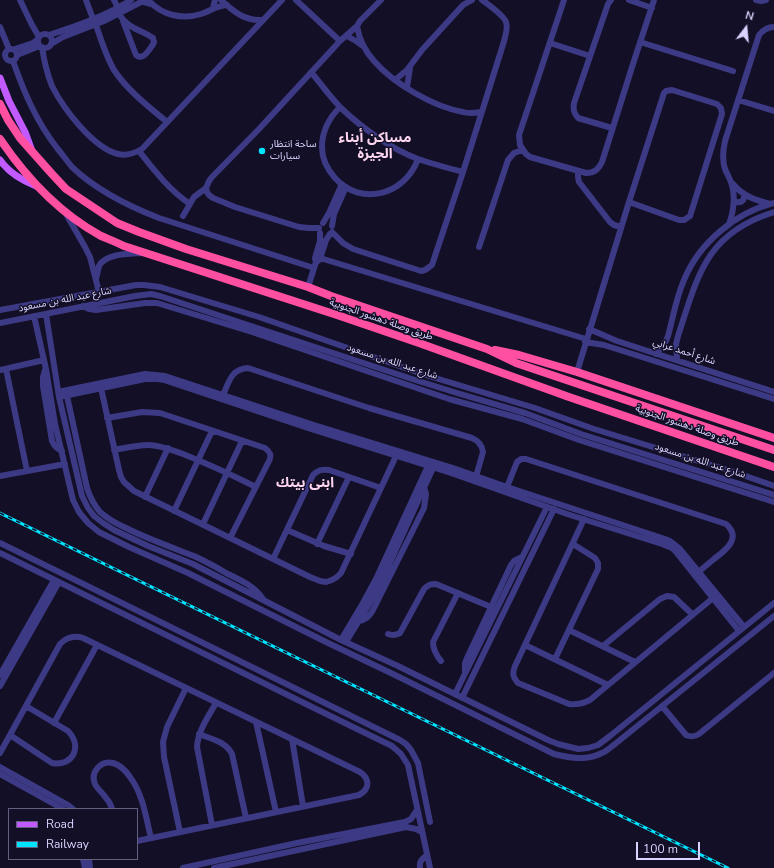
<!DOCTYPE html>
<meta charset="utf-8">
<style>
body{margin:0}
#map{position:relative;width:774px;height:868px;overflow:hidden;background:#130f26;font-family:"Nunito Sans",sans-serif}
canvas{display:block}
.legend{position:absolute;left:8px;top:808px;width:130px;height:52px;box-sizing:border-box;background:#130f26;border:1px solid #625e7d;margin:0;padding:5px 7px;list-style:none;font-size:12px;color:#d9d4ff}
.legend li{display:flex;align-items:center;gap:8px;height:20px}
.legend b{width:20px;border:1px solid #625e7d}
.north{position:absolute;left:726px;top:8px;width:40px;height:40px;-webkit-text-stroke:3px #130f26;paint-order:stroke;rotate:16deg;font-size:11px;font-weight:700;line-height:16px;text-align:center;color:#d9d4ff}
.north::after{content:'';display:block;margin:auto;width:14px;height:18px;background:#d9d4ff;clip-path:polygon(50% 0,100% 100%,50% 72%,0 100%)}
.scale{position:absolute;left:636px;top:842px;width:64px;height:18px;box-sizing:border-box;border:2px solid #d9d4ff;border-top:0;padding-left:5px;font-size:12px;line-height:14px;white-space:nowrap;color:#d9d4ff;-webkit-text-stroke:3px #130f26;paint-order:stroke}
</style>
<div id="map">
<canvas width="774" height="868"></canvas>
<ul class="legend">
<li><b style="height:5px;background:#c25bff"></b>Road</li>
<li><b style="height:5px;background:#00e5ff"></b>Railway</li>
</ul>
<div class="north">N</div>
<div class="scale">100 m</div>
</div>
<script>
const ctx = document.querySelector('canvas').getContext('2d');
ctx.lineJoin = 'round';
function strokePath(path, color, width, dash) {
  ctx.strokeStyle = color;
  ctx.lineWidth = width;
  ctx.lineCap = dash ? 'butt' : 'round';
  ctx.setLineDash(dash || []);
  ctx.stroke(path);
}
function write(font, color, halo, rows, align = 'center') {
  ctx.font = font + ' "Nunito Sans","Noto Sans Arabic",sans-serif';
  ctx.lineWidth = 3;
  ctx.setLineDash([]);
  ctx.textBaseline = 'middle';
  ctx.strokeStyle = halo;
  ctx.fillStyle = color;
  for (const [text, x, y, turn = 0] of rows) {
    ctx.save();
    ctx.translate(x, y);
    ctx.rotate((+turn || 0) * Math.PI / 180);
    ctx.textAlign = isNaN(turn) ? turn : align;
    if (halo) ctx.strokeText(text, 0, 0);
    ctx.fillText(text, 0, 0);
    ctx.restore();
  }
}
const minor = new Path2D(`
 M20 0 31 23 39 37
 M86 0 93 19
 M114 0 118 8
 M221 0C234 12 245 21 262 20
 M296 0 340 41
 M564 0 519 135 520 145 526 154 530 157 586 173C594 173 598 170 602 162L633 64 654 0
 M611 0 608 4 574 103C573 110 574 113 578 118L612 128
 M629 0 652 8
 M756 0 761 1 766 0
 M149 1C162 15 182 20 201 14 211 11 215 6 227 5
 M213 8 215 0
 M119 14C128 29 140 29 153 38 153 40 154 41 154 42 153 45 146 55 143 56 139 58 138 56 136 55L123 21
 M96 25C101 40 106 56 114 70 127 90 149 107 167 122
 M357 26C359 39 365 51 374 61 394 84 434 107 463 112 469 114 475 113 481 112
 M0 27 9 49
 M38 41a7 7 0 1 1 14 0a7 7 0 1 1-14 0Z
 M49 35C77 26 106 16 131 0
 M347 36 356 41 363 46
 M640 42 733 71
 M550 43 590 56
 M51 44 63 37 104 21 141 2H144L151 4
 M42 47C44 60 47 74 52 86 63 108 93 148 118 154 126 156 135 153 142 149L282 0
 M5 55a6 6 0 1 1 12 0a6 6 0 1 1-12 0Z
 M15 49 33 43 38 39
 M17 55 37 47H41
 M13 61C24 92 36 121 57 148 62 154 67 161 72 167 96 190 128 206 159 218L314 268
 M311 72C321 84 330 97 341 108 362 128 391 149 418 159 433 164 448 168 463 172
 M395 80 407 70 422 50 463 5 472 0
 M407 87 410 68
 M738 100 774 111
 M340 107C329 118 322 131 322 147 322 158 327 169 335 178 361 207 405 195 418 159
 M139 151C154 170 169 190 190 204
 M578 171V177L579 182 610 222 614 225 621 227
 M733 184C743 196 755 200 770 204
 M734 201C740 204 745 201 744 195
 M66 214 85 247 90 257 99 292
 M183 216 194 197 206 188
 M323 223 329 213 342 184
 M729 224C733 213 735 202 733 190 732 182 728 176 725 169 722 160 723 150 725 141L759 35C763 30 767 27 774 27
 M332 226 334 214 346 187
 M319 228H309L299 227 235 207 213 198 209 195 207 192 206 188 209 181 212 177 259 129 340 41 357 26 360 21 381 0
 M332 232 343 243 353 249 421 271 425 270 432 265 463 172 501 51C503 44 509 29 506 22 504 16 488 4 482 0
 M479 247 508 160 514 153 522 150
 M320 258 586 339
 M318 261 320 259 326 240 330 234
 M96 279C97 275 98 270 99 266 106 253 130 254 143 253
 M308 287 316 262 315 258 320 241V233
 M83 306 89 309 96 310 145 303H157L252 332 449 399 522 419 579 440 774 502
 M0 310 136 285H144L160 287 259 317 422 374 535 408 594 429 731 471 774 486
 M46 314 59 397 82 496 88 508 94 516 103 523 114 530 148 546 193 564 341 640 398 666 548 740 558 744 578 749 588 748 598 745 610 736 774 603
 M34 316 46 369 55 424 73 500 79 512 88 523 99 532 129 547 188 573 326 642 393 674 554 754C570 758 587 761 602 753 607 751 611 747 615 744L774 616
 M0 323 135 296 151 294 160 296 412 379 457 393 525 413 581 434 774 495
 M589 329 617 341 774 392
 M585 342 604 345 774 399
 M656 354 666 341 668 336C673 318 676 298 684 280 699 243 735 213 774 203
 M677 360 676 344 678 336C698 275 706 233 774 212
 M6 369 27 471
 M0 370 44 360
 M45 370 43 377V386L52 441C54 446 57 449 62 451
 M577 372 629 202 679 220H684L690 216 722 114 721 108 717 104 672 90 666 91 664 93 629 202
 M101 388 119 470 121 477 124 482 134 491 310 577 320 581 326 582 332 580 337 577 341 573 396 456
 M58 392 145 374 165 376 314 425 453 468 507 487 665 539 670 541 679 548 744 627
 M223 395C229 382 231 369 248 368L369 408 472 438C479 441 482 445 483 452L475 480
 M67 396 87 488C90 497 94 505 100 512 108 519 117 524 126 528 148 539 171 547 194 556 205 561 216 567 226 573 241 580 254 586 263 599
 M59 397 145 379H158L164 380 311 429 451 473 570 515 662 544 672 548 676 552 739 631
 M107 418 142 412 160 413 265 448C270 452 272 455 269 461L230 538
 M114 450C125 448 137 445 148 445 160 445 172 450 183 454 208 464 232 475 256 487
 M0 476 65 464
 M507 487 517 462 521 459H526L726 524C742 538 726 550 714 559 708 564 702 569 696 574
 M145 497 168 448
 M174 511 212 431
 M584 519 515 666C512 674 513 677 518 683L569 704C577 705 582 704 590 700L713 598
 M203 524 242 441
 M287 530 324 546 351 554
 M0 543 400 740 406 744 411 750 418 763 430 822
 M317 544 349 477
 M0 553 312 707 392 746 401 754 408 765 430 868
 M273 559 313 475C318 470 322 469 329 470L381 488
 M359 621C366 620 370 616 373 610L424 508 426 494 424 487
 M569 630 635 662
 M388 634C393 636 396 635 400 633L424 589C428 585 430 584 436 584L491 607
 M341 640 363 603 376 579 428 466
 M346 642 368 606 381 582 433 468
 M525 645 608 685
 M603 646 660 599 667 596 674 597 693 615
 M555 659 598 569V563L595 558 573 544
 M441 661C436 655 433 650 433 642L458 593
 M465 673V663L467 658 511 565 514 561 522 557
 M0 675 54 580
 M0 686 59 582
 M455 694 547 507
 M462 698 554 509
 M662 706 686 735C691 737 694 737 699 734L774 673
 M256 722 276 812
 M54 723 97 645
 M199 734C211 739 225 741 232 754L246 818
 M10 735 52 763C73 767 83 746 68 731L26 706
 M292 739 303 806
 M0 753 60 644C67 637 74 635 83 638L360 772C370 779 370 789 359 795L137 841
 M0 767 68 805 73 809
 M0 774 63 809
 M112 809C111 805 109 801 106 798 103 793 97 789 95 784 90 772 101 760 113 763 120 765 126 771 130 777 143 794 146 818 151 838
 M212 825 197 747C198 731 208 717 216 703
 M180 832 164 757 163 742 167 727 186 688
 M83 859 85 868
 M89 859 90 868
 M183 868 297 843 405 822 411 819 417 810
 M214 868 406 827 416 829 422 832
 M420 868C419 861 422 859 427 855`);
const major = new Path2D(`
 M0 78 9 101 25 132 32 151
 M0 160C9 173 21 180 36 186`);
const highway = new Path2D(`
 M0 104 8 120 20 138 52 174 66 189 117 223 139 232 186 249 308 287 331 296 487 349 516 363 774 450
 M0 139C27 179 59 213 101 236 108 239 116 242 124 246L337 315 419 343 569 397 774 467
 M495 350 519 355 577 372 774 438`);
const rail = new Path2D(`
 M0 513 728 868`);
const markers = [
 [262,151,4,"#00e5ff"]
];
const poiNames = [
 ["ساحة انتظار",270,145],
 ["سيارات",270,157]
];
const streetNames = [
 ["شارع عبد الله بن مسعود",65,300,-11],
 ["طريق وصلة دهشور الجنوبية",381,320,19],
 ["شارع أحمد عرابي",684,352,18],
 ["شارع عبد الله بن مسعود",392,362,18],
 ["طريق وصلة دهشور الجنوبية",687,426,19],
 ["شارع عبد الله بن مسعود",700,461,18]
];
const districtNames = [
 ["مساكن أبناء",375,139],
 ["الجيزة",375,155],
 ["ابنى بيتك",305,484]
];
strokePath(minor, '#3d3a85', 6);
strokePath(major, '#c25bff', 7);
strokePath(highway, '#ff4fa3', 8);
strokePath(rail, '#00e5ff', 3);
strokePath(rail, '#130f26', 1.5, [4.5]);
for (const [x, y, r, color] of markers) {
  const dot = new Path2D();
  dot.arc(x, y, r, 0, 2 * Math.PI);
  ctx.fillStyle = color;
  ctx.fill(dot);
  strokePath(dot, '#130f26', 1.5);
}
write('10px', '#d9d4ff', '#130f26', poiNames, 'left');
write('10px', '#d9d4ff', '#130f26', streetNames);
write('bold 14px', '#ffd6f0', '#130f26', districtNames);
</script>
